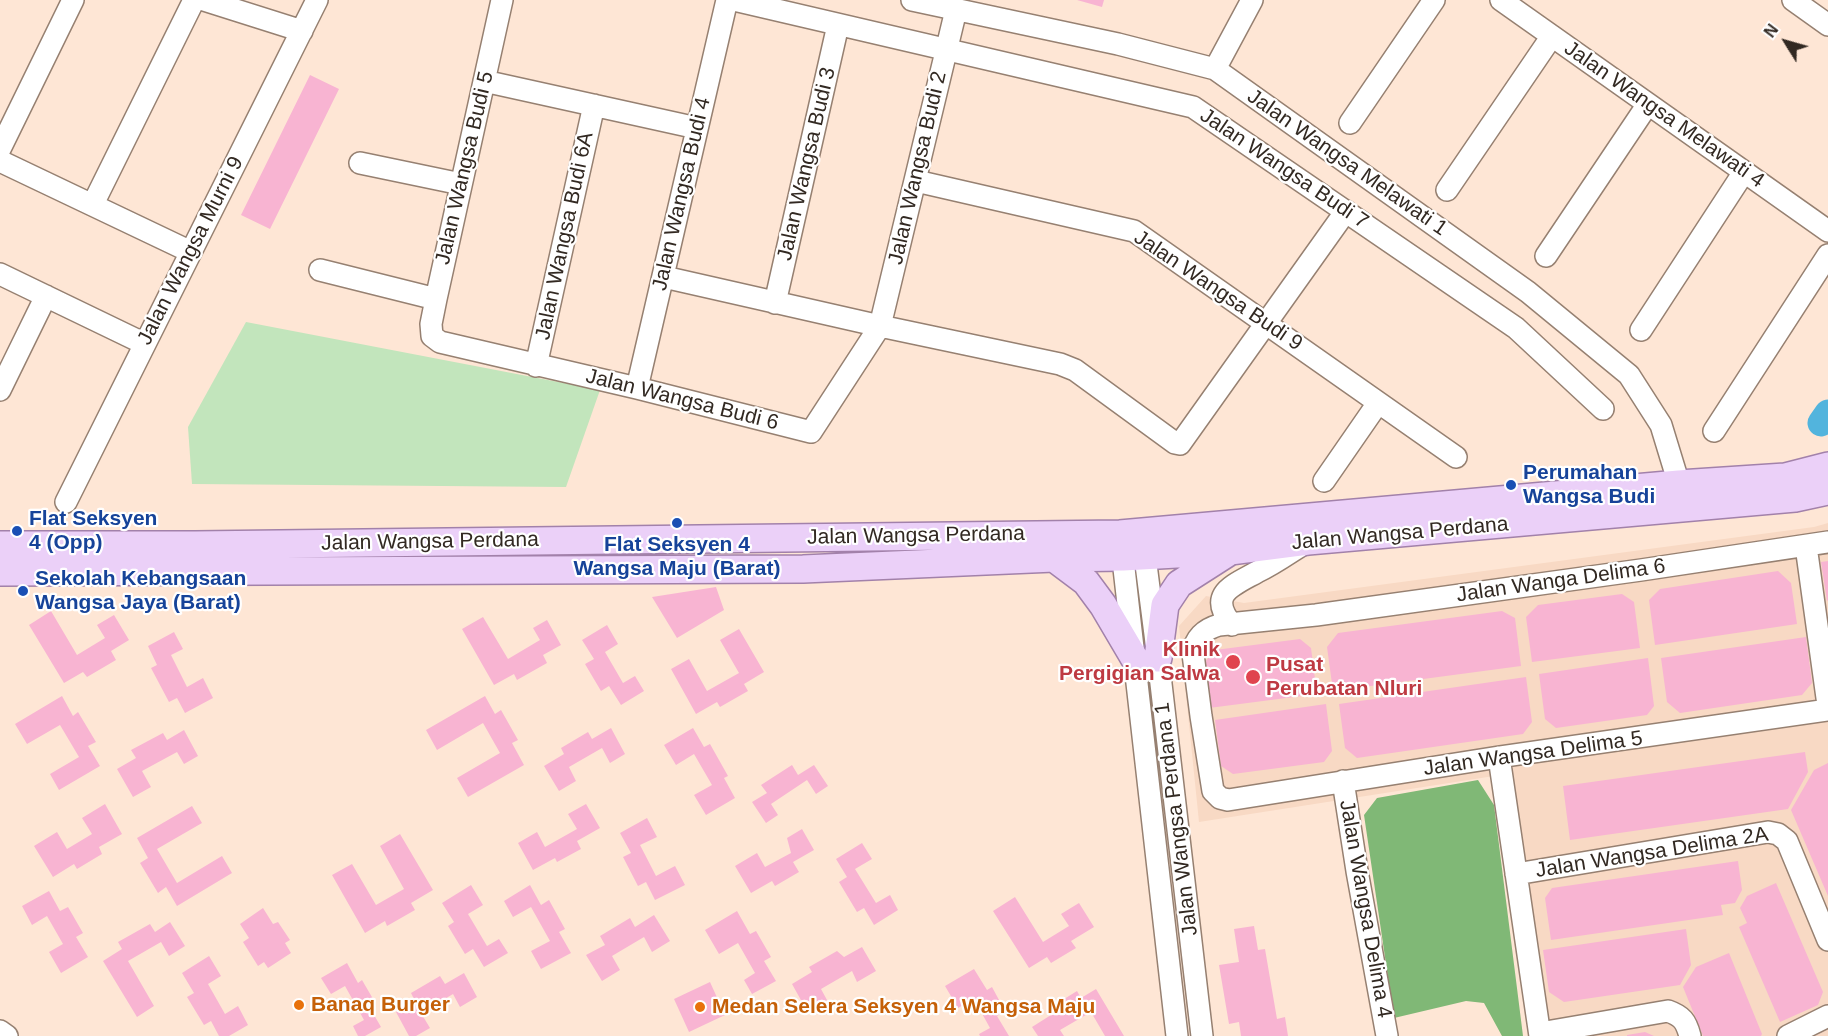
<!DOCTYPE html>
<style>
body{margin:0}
#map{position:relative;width:1828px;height:1036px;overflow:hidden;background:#fee6d5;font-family:Arial,sans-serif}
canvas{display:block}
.north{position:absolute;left:1756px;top:12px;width:60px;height:60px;-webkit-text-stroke:4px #fff;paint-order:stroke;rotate:307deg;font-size:16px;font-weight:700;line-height:24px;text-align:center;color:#322922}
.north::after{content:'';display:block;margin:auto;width:21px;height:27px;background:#322922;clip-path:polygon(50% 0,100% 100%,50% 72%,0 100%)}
</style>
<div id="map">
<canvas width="1828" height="1036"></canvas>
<div class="north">N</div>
</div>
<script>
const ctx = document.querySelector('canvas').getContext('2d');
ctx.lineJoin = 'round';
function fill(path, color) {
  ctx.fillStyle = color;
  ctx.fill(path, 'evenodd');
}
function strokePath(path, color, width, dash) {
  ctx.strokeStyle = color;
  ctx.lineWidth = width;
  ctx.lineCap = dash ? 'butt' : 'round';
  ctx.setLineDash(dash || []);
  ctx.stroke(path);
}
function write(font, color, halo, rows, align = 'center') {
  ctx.font = font + ' Arial,sans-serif';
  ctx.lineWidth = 4.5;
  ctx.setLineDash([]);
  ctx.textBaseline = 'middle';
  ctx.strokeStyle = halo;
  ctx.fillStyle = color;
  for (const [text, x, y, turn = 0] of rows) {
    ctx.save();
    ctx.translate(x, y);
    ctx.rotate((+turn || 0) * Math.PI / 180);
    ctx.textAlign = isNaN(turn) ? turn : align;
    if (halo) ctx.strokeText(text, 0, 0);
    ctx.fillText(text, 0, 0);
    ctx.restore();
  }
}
const built = new Path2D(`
 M1828 523V1036H1532L1494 776 1199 822 1179 626 1206 596 1244 603 1814 527Z`);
const green = new Path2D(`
 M246 322 600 390 566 487 192 484 188 427Z`);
const forest = new Path2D(`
 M1478 780 1494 805 1523 1036H1502L1484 1003 1466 1001 1394 1018 1364 815 1377 798Z`);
const river = new Path2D(`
 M1821 423 1828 413`);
const building = new Path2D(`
 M1077 0H1104L1102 7Z
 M310 75 339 89 270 229 241 215Z
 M1828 561V600L1827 601 1821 562Z
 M1778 571 1791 583 1797 624 1655 645 1649 600 1660 589Z
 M716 587 724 610 677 638 652 597Z
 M1622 594 1634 602 1640 648 1532 662 1526 617 1538 605Z
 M51 611 77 655 105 638 97 625 114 615 129 640 111 651 116 660 87 677 83 672 64 683 29 625Z
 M1502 611 1515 618 1521 666 1333 691 1327 647 1338 633Z
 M483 617 508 659 540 640 533 628 547 620 561 645 543 655 547 663 517 680 514 674 494 685 462 629Z
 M607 625 618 644 605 652 623 683 635 676 644 691 621 705 609 686 601 691 585 664 594 659 582 640Z
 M739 629 764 672 744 684 748 691 720 707 717 702 696 714 671 669 689 659 707 691 739 673 720 640Z
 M174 632 183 649 171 655 187 687 203 678 213 698 185 713 177 698 169 702 151 668 157 665 148 646Z
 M1806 637 1812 683 1802 695 1680 713 1667 702 1661 658Z
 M1300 639 1311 648 1317 694 1209 708 1204 663 1215 650Z
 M1648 658 1654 706 1647 715 1556 728 1545 719 1539 674Z
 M1526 677 1532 722 1523 734 1357 758 1345 748 1339 704Z
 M62 696 73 716 78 712 96 742 88 746 100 766 59 790 50 774 79 757 60 725 27 744 15 724Z
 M485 696 495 714 501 710 518 740 512 743 524 765 468 797 457 778 500 753 483 723 437 750 426 730Z
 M1326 704 1332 751 1324 762 1233 774 1221 766 1215 720Z
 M611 728 625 754 610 763 602 748 569 767 576 781 559 791 544 766 564 754 561 748 588 732 592 739Z
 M693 728 704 747 710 744 728 776 724 778 735 798 706 815 694 795 712 785 694 754 676 765 664 745Z
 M184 730 198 756 184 764 177 752 142 771 151 787 133 797 117 769 136 758 131 750 163 733 167 740Z
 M1805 752 1808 772 1788 809 1570 840 1563 786Z
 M1828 763V896L1791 810 1814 770Z
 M792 765 798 775 814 765 828 786 816 794 807 780 771 804 778 815 766 823 752 802 767 793 761 785Z
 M105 804 122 834 99 847 102 854 77 869 74 864 53 877 34 846 57 832 67 849 92 834 82 818Z
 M586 804 600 828 577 841 581 849 557 862 555 858 533 870 518 843 537 832 545 847 577 829 568 814Z
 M192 806 202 823 157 849 177 883 222 856 232 873 177 906 166 887 158 893 140 863 148 858 137 838Z
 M647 818 657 837 640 845 656 876 675 866 685 885 655 900 646 882 638 886 623 857 631 853 620 833Z
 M802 829 814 850 793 862 799 872 775 886 772 881 751 893 735 866 757 853 765 867 791 853 787 838Z
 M400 834 433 890 411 903 415 910 387 926 385 921 365 933 332 875 352 864 376 905 404 889 380 846Z
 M862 843 872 859 855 869 876 903 890 895 898 910 874 925 864 908 857 912 839 882 847 877 836 859Z
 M1738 861 1742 890 1735 903 1721 905 1723 915 1551 940 1545 898 1552 888Z
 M1776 883 1823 992 1818 1005 1780 1022 1739 927 1747 923 1740 908 1747 896Z
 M471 885 483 905 468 914 487 946 499 939 508 953 484 967 473 949 465 954 448 926 454 922 442 903Z
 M530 885 541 905 549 900 565 929 559 932 571 953 541 969 531 951 550 941 531 907 513 917 504 901Z
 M49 891 60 911 68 907 83 933 76 937 88 957 61 973 49 952 63 944 47 916 32 925 22 906Z
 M1015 897 1043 942 1069 926 1061 914 1079 903 1094 927 1071 941 1076 948 1051 963 1047 957 1029 968 993 911Z
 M263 908 273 924 278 922 290 940 285 943 291 953 268 968 264 962 258 966 243 942 249 938 240 924Z
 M737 911 750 934 756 931 771 957 764 961 776 981 752 994 744 980 755 973 738 943 719 954 705 930Z
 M654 915 670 941 652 952 644 937 612 956 620 970 602 981 586 955 605 945 600 936 630 918 635 927Z
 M170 922 185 946 169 956 161 942 128 961 154 1006 137 1017 103 961 122 949 118 942 150 924 155 932Z
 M1254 926 1258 950 1265 949 1277 1019 1285 1017 1288 1036H1241L1239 1022 1229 1024 1219 965 1239 962 1234 929Z
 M1686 929 1691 965 1680 985 1564 1002 1549 992 1543 950Z
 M862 947 876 971 857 982 852 971 821 989 827 1000 807 1011 792 984 812 972 809 967 837 951 844 957Z
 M1729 953 1762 1034 1761 1036H1703L1683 987 1696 967Z
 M209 956 221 976 208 984 225 1014 238 1006 248 1025 229 1036H219L211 1021 204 1025 187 997 194 993 182 973Z
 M347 963 358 983 362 980 376 1004 370 1008 381 1027 365 1036H358L353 1026 364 1020 345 986 331 994 321 978Z
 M974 969 987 990 992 987 1005 1011 997 1016 1009 1036H980L979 1034 990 1028 974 999 958 1008 945 986Z
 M464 973 477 997 460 1007 453 994 421 1013 430 1028 416 1036H409L396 1012 415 1001 411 993 440 976 445 984Z
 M710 982 725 1015 689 1032 674 999Z
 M1096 989 1124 1036H1105L1091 1012 1060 1030 1064 1036H1038L1032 1027 1051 1015 1048 1009 1077 991 1081 998Z
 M1645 1032 1654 1036H1627V1035Z`);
const minor = new Path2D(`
 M204 0 302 31
 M502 0 436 299 431 324 432 336 440 342 637 388 811 432 880 326 956 10
 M734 0 1193 107 1516 328 1603 409
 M912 0 1118 44 1215 69 1528 292 1629 375 1661 425 1679 484
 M1501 0 1828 231
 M1793 0 1828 25
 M1215 69 1252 0
 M484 81 697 128
 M1350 123 1434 0
 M0 149 73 0
 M0 161 191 252
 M360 163 461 184
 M916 181 1134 231 1456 457
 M1447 190 1552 36
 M93 204 194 0
 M1546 256 1648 104
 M320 270 436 299
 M0 274 145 344
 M664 277 880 326 1060 364 1075 370 1175 443 1180 444 1346 211
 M775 303 838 25
 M1641 330 1744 172
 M536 366 594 105
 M637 388 727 0
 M0 390 46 296
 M1714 431 1828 255
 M1324 481 1378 403
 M66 502 317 0
 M1143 541 1158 658 1202 1036
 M1121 542 1177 1036
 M1828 542 1641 570 1316 615 1219 625C1205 629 1194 638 1193 654L1201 716 1213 791 1220 798 1228 800 1499 757 1828 710
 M1806 546 1828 705
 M1232 625C1207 594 1232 586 1257 572 1274 564 1289 553 1305 543
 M1499 757 1540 1036
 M1343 781 1357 871 1387 1036
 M1516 874 1768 832 1778 834 1787 841 1828 940
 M0 1031 7 1036
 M1540 1033 1668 1011C1682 1016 1686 1021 1690 1036
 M1788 1036 1828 1016`);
const major = new Path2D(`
 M0 545H195L1120 534 1679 484 1785 477 1828 466
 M1054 558 1086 582 1103 605 1136 661
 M0 572 803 569 1054 558 1123 557 1230 551 1308 541 1795 498 1828 491
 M1158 658 1165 605 1179 584 1229 552`);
const markers = [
 [1511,485,6,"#1a4fb4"],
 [677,523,6,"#1a4fb4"],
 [17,531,6,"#1a4fb4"],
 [23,591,6,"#1a4fb4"],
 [1233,662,8,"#e0444e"],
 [1253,677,8,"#e0444e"],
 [299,1005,6,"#e8710a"],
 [700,1007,6,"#e8710a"]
];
const streetNames = [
 ["Jalan Wangsa Melawati 4",1664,115,35],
 ["Jalan Wangsa Melawati 1",1347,163,35],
 ["Jalan Wangsa Budi 3",807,164,-77],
 ["Jalan Wangsa Budi 5",465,168,-77],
 ["Jalan Wangsa Budi 2",918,168,-77],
 ["Jalan Wangsa Budi 7",1284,169,34],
 ["Jalan Wangsa Budi 4",682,194,-77],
 ["Jalan Wangsa Budi 6A",565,236,-78],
 ["Jalan Wangsa Murni 9",191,251,-63],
 ["Jalan Wangsa Budi 9",1218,291,34],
 ["Jalan Wangsa Budi 6",682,400,14],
 ["Jalan Wangsa Perdana",1400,534,-5],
 ["Jalan Wangsa Perdana",916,536,-1],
 ["Jalan Wangsa Perdana",430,542,-1],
 ["Jalan Wanga Delima 6",1561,581,-8],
 ["Jalan Wangsa Delima 5",1533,754,-8],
 ["Jalan Wangsa Perdana 1",1177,819,-97],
 ["Jalan Wangsa Delima 2A",1652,853,-9],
 ["Jalan Wangsa Delima 4",1365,909,80]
];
const transitNames = [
 ["Perumahan",1523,473],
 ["Wangsa Budi",1523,497],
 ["Flat Seksyen",29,519],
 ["4 (Opp)",29,543],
 ["Flat Seksyen 4",677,545,"center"],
 ["Wangsa Maju (Barat)",677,569,"center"],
 ["Sekolah Kebangsaan",35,579],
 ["Wangsa Jaya (Barat)",35,603]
];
const healthNames = [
 ["Klinik",1220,650],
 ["Pergigian Salwa",1220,674],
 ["Pusat",1266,665,"left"],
 ["Perubatan Nluri",1266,689,"left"]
];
const foodNames = [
 ["Banaq Burger",311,1005],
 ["Medan Selera Seksyen 4 Wangsa Maju",712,1007]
];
fill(built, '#f8d9c4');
fill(green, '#c2e5bc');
fill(forest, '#80b876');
strokePath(river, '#52b4dd', 27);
fill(building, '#f8b4d2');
strokePath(minor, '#968071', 24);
strokePath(major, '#a281aa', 30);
strokePath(minor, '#fff', 21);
strokePath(major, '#ebd0f8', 27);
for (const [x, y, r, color] of markers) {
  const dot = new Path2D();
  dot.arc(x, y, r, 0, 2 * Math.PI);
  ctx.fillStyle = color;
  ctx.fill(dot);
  strokePath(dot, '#fff', 2);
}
write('21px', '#322922', '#fff', streetNames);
write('bold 21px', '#164399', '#fff', transitNames, 'left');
write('bold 21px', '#be3a42', '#fff', healthNames, 'right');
write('bold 21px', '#c56008', '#fff', foodNames, 'left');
</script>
